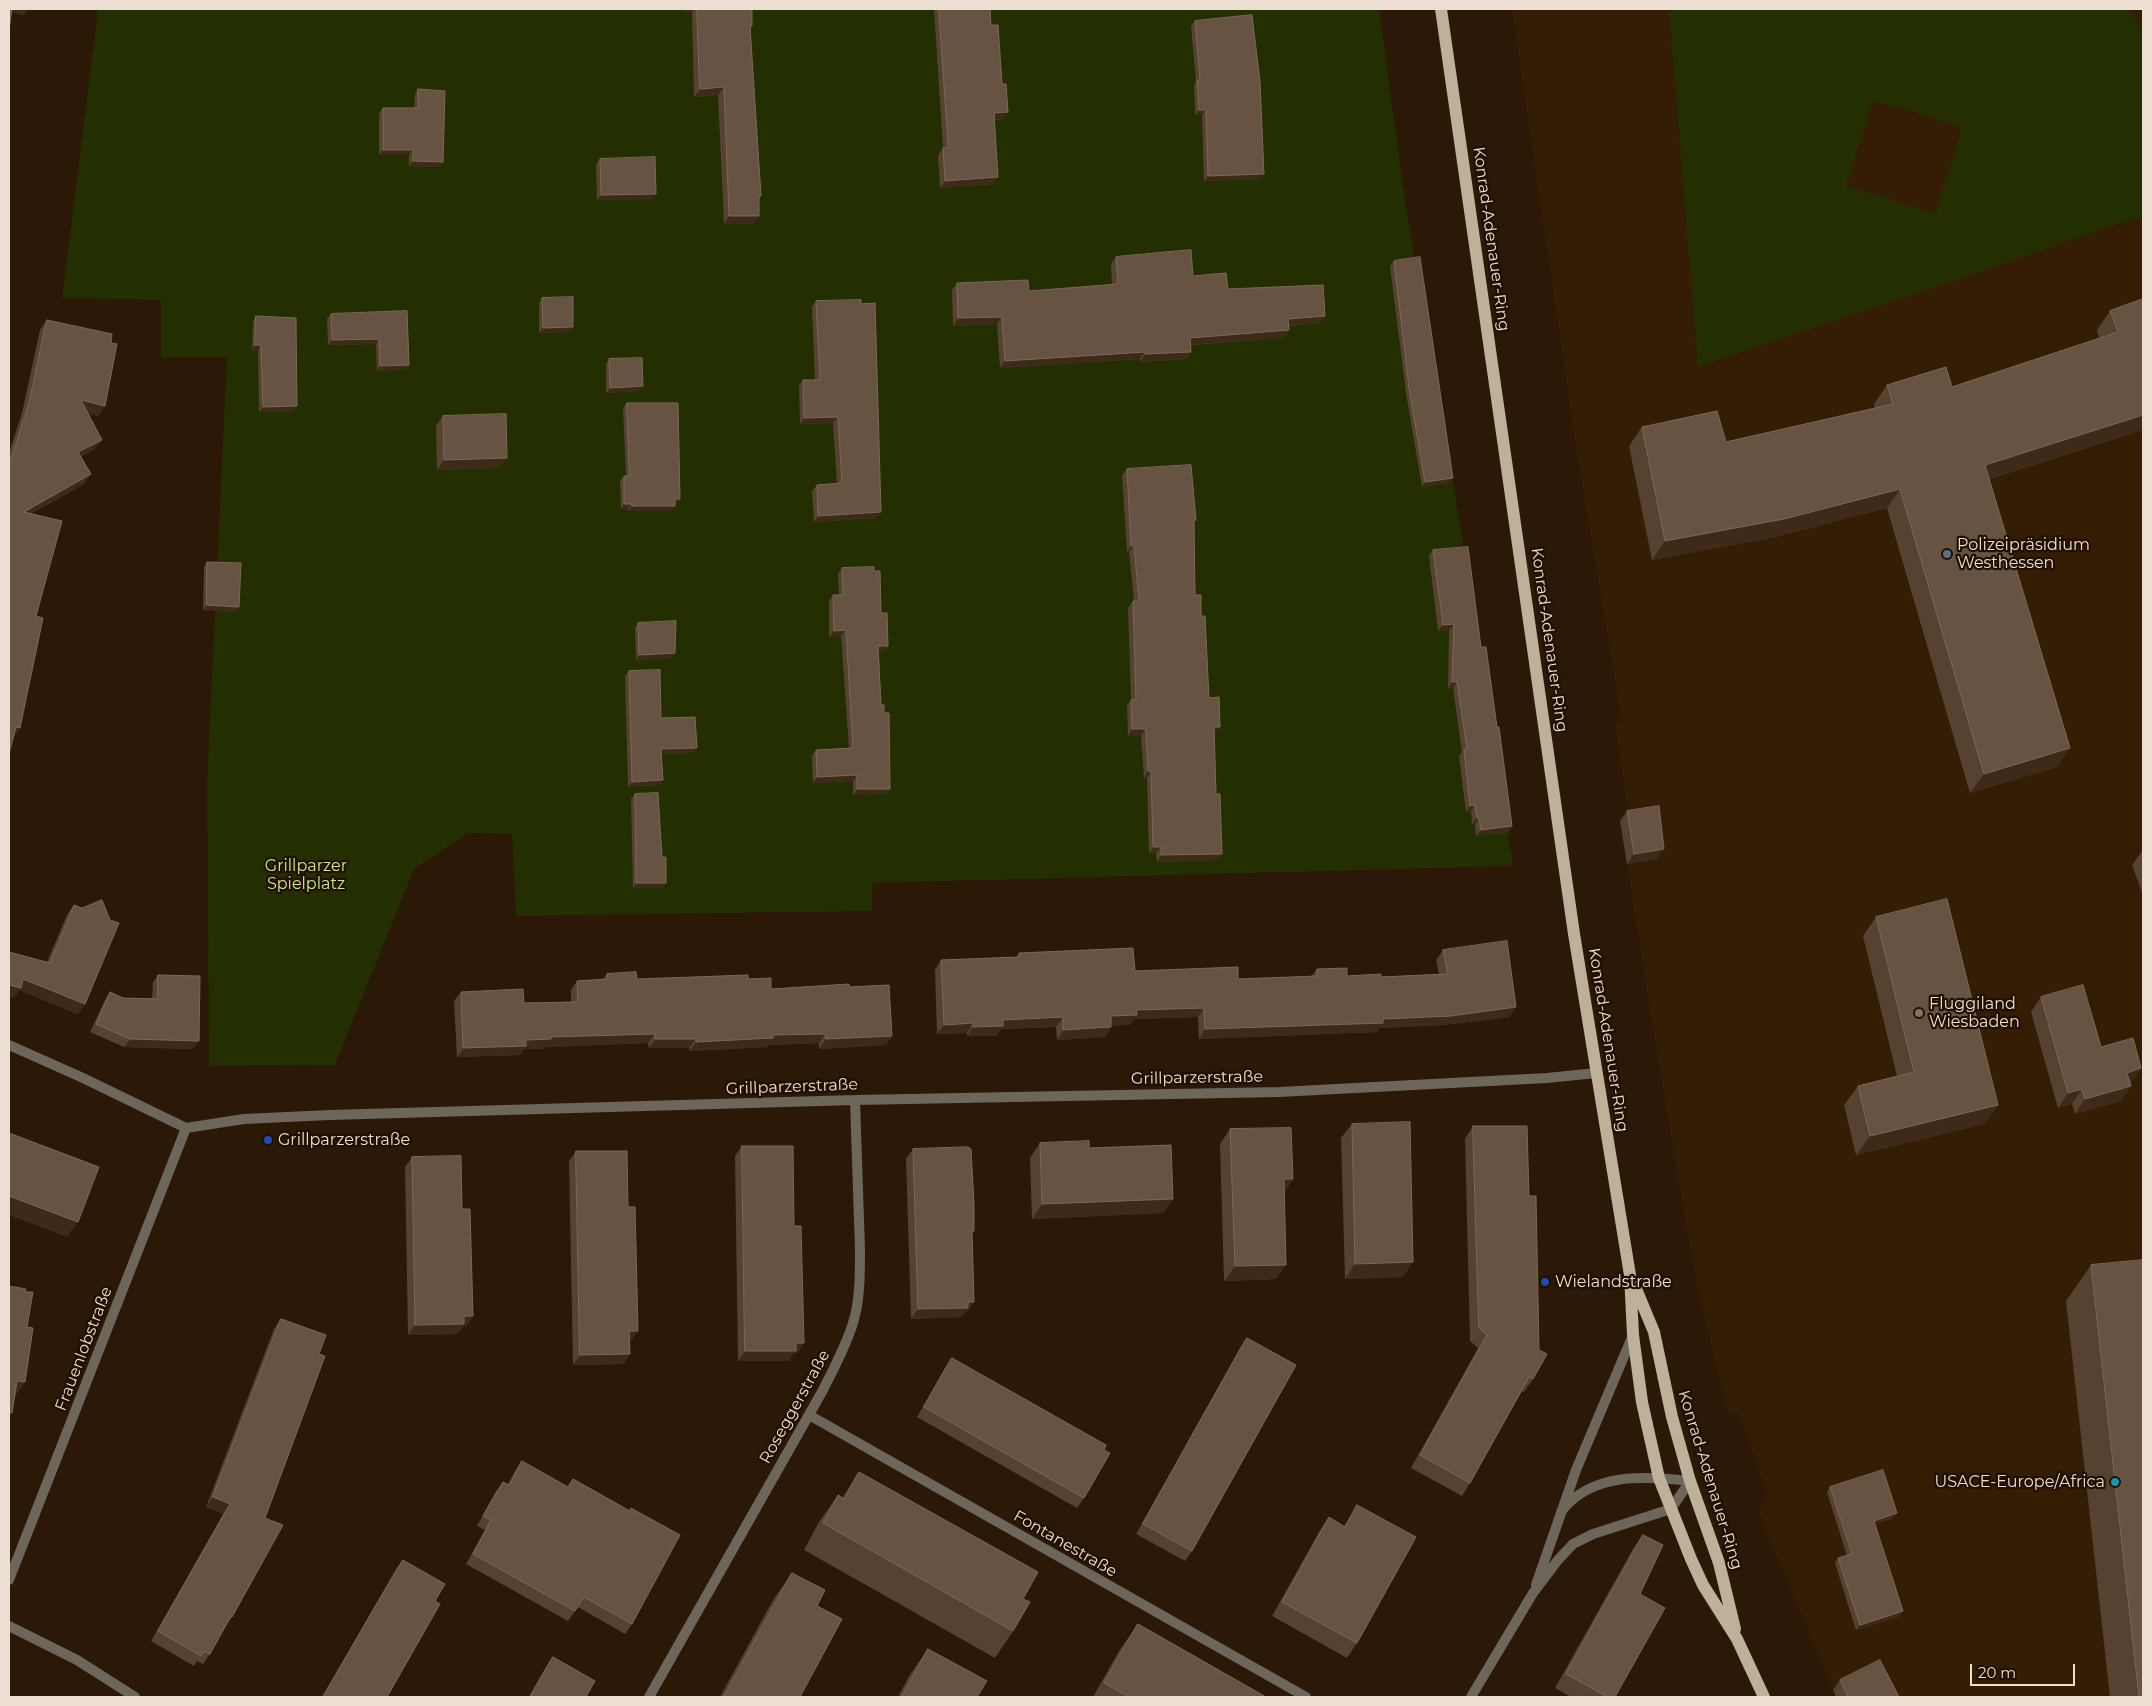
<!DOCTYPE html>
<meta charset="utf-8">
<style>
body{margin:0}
#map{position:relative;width:2152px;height:1706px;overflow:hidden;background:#2b1806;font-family:Montserrat,sans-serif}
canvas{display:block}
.frame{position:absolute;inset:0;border:10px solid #ecded3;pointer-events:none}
.scale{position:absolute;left:1970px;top:1664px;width:105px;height:22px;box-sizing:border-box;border:2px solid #ecded3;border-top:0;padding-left:6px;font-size:15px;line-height:18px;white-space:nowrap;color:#ecded3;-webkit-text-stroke:4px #210f01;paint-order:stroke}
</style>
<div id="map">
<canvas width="2152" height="1706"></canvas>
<div class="frame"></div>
<div class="scale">20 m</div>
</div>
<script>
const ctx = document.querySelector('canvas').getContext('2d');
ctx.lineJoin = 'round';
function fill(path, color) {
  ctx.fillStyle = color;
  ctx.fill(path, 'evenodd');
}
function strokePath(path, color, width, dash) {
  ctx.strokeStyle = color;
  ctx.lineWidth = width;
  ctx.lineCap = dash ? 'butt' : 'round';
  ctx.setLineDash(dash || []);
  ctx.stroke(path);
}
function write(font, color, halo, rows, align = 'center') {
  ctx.font = font + ' Montserrat,sans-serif';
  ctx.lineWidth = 4.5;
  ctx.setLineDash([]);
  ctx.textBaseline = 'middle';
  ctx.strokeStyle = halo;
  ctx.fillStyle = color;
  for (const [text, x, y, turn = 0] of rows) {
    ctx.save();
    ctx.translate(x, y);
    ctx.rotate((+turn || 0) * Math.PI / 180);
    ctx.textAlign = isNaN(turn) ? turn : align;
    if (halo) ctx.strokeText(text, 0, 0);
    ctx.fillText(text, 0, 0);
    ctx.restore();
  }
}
const built = new Path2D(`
 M1512 9H2143V1697H1836L1768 1536 1758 1509 1768 1496 1739 1414 1727 1413 1694 1272 1647 992 1620 821 1629 819 1615 723 1622 722 1573 428Z`);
const green = new Path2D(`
 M98 9H1379L1405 201 1482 653 1513 866 872 883V911L516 916 512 834 468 833 414 869 335 1065 209 1066 207 781 227 357H161V300L62 298Z
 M1669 9H2128L2143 31V216L1698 367ZM1873 100 1962 127 1936 214 1846 186Z`);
const minor = new Path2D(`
 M9 1045 83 1078 186 1128 244 1119 330 1115 855 1100 1279 1092 1547 1078 1596 1073
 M809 1415 1306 1697
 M9 1580 186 1128
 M1536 1585 1576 1470 1633 1335
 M9 1626 77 1660 135 1697
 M649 1697 823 1390C834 1368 846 1346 853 1323 860 1301 860 1274 860 1250L855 1100
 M1471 1697 1533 1593 1558 1560 1573 1544 1593 1534 1671 1509 1690 1481C1644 1476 1591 1472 1561 1512`);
const primary = new Path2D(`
 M1441 9 1574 934 1630 1275 1633 1335 1642 1402 1659 1478 1691 1559 1703 1585 1737 1639 1764 1697
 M1634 1284 1654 1332 1672 1417 1690 1481 1719 1563 1735 1629`);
const wall = new Path2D(`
 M685 9H752V26L750 29 761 196 759 199 754 224H724L718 95 694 97 692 12H685Z
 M934 9H990L991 25 1008 112 1003 119 995 120 993 184 940 188 938 155 943 148Z
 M1195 21 1261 179 1204 181 1202 115H1195L1194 85 1196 82 1191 26Z
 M418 89 443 162 440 167 409 166V155H379V113L383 108H414L415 94Z
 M600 159 652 199 597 200 596 164Z
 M1116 257 1193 276 1320 323 1289 326V330L1284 338 1191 345V352L1186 359 1140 362V359L1000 368 997 324 953 326 952 290 957 283 1029 291 1112 285 1111 264Z
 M1394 261 1449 483 1422 487 1406 393 1390 266Z
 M542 298 570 332 539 333V303Z
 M2143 299 2137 432 1989 479 2057 767 1970 793 1887 508 1770 538 1652 560 1629 446 1642 427 1726 442 1875 408 1874 404 1887 385 1952 387 2099 338 2097 330 2110 311Z
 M816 301 877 518 814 522 812 491 817 485 837 484 833 423 800 424 799 386 803 380H815L812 307Z
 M407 311 409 365 406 370 377 371 376 344 328 345 327 319 331 314Z
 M256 316 293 411 259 412 258 350H252L253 321Z
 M47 320 111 343 105 406 98 416 88 413 95 449 81 457 84 484 32 513 36 616 20 728 14 736 9 754V453L22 413 40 330Z
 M609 359 639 391 606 393V364Z
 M627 403 680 499 676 504H675L671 511H628V509H621L620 481 624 476H626L623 408Z
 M443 416 500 468 437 470 436 426Z
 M1127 469 1194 524 1195 595 1201 616 1209 698 1215 733H1214L1217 860 1157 862 1156 853 1149 854 1147 778H1144L1141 735 1128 736 1127 706 1131 700 1128 608 1133 601H1134L1129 552H1127L1122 475Z
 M1433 550 1481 647 1497 727 1512 826 1508 833 1476 836 1475 824H1472L1471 811 1466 812 1459 756 1462 752 1453 688 1448 689 1449 630 1438 631 1429 556Z
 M207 562 239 607 236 612 203 610 204 567Z
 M842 568 881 613 888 646 884 652H879L881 705 884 713 890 789 886 794 853 795V781L813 783 812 756 816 750 849 748 841 636 829 637V601L833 595H839L838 574Z
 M638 623 675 653 672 658 636 660 635 628Z
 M629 671 661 718 693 753 661 754 663 780 659 785 628 787 625 676Z
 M635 794 662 857V888H633L631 799Z
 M1627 811 1657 859 1627 864 1620 821Z
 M2143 850V895L2132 865Z
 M74 905 85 1004 78 1014 19 990 14 998 9 996V952L47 962 67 915Z
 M1876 917 1998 1105 1984 1124 1856 1155 1844 1105 1858 1086 1897 1076 1863 936Z
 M1443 950 1510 1017 1444 1025 1379 1028 1377 1032 1199 1039 1198 1017 1134 1019 1130 1025H1111V1027L1105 1037 1057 1040 1056 1027 1001 1029 996 1036H967V1033L937 1034 935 970 941 960 1016 957 1019 953 1135 971 1238 979 1311 977 1317 969 1347 976 1381 977 1439 974 1436 960Z
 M607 974 637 979H748L771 989 849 987 892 1036 886 1045 819 1049V1043L769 1045 767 1047 690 1051 689 1048H649L648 1043 546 1047 545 1049H524L520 1055 457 1057 454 1001 461 992 524 1003 571 1002V990L577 981 603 979Z
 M158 975 193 1049 124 1047 90 1032 105 1000 110 992 123 998H152L153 982Z
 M2041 997 2101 1047 2141 1068 2130 1083 2121 1101 2075 1114 2072 1104 2058 1108 2031 1012Z
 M1352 1124 1403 1277 1345 1279 1341 1138Z
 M1473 1126 1533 1379 1524 1392 1522 1391 1470 1483 1462 1496 1411 1468 1478 1348 1470 1341 1465 1139Z
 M1230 1129 1293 1179 1285 1191 1276 1279 1224 1281 1220 1144Z
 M1040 1143 1089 1148 1173 1199 1163 1213 1032 1219 1030 1158Z
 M742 1146 794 1226 798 1353H794L789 1361H738L735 1156Z
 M913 1149 974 1231 972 1233 967 1312H965L961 1317 911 1319 906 1159Z
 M576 1151 631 1341H630V1354L623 1364 573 1365 569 1161Z
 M412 1157 462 1209 473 1316 466 1326H463L457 1334 408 1335 405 1167Z
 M2091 1265 2143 1697H2110L2066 1301Z
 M281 1319 319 1354 232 1617 225 1627 210 1654 203 1664 197 1661 194 1666 151 1641 223 1514 206 1507 274 1329Z
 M1247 1338 1192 1551 1185 1561 1136 1534 1240 1348Z
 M952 1358 1104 1450 1084 1498 1077 1508 917 1417 945 1368Z
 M522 1461 567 1487 573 1479 629 1511 631 1508 632 1624 625 1634 578 1607 568 1621 466 1564 485 1530 477 1526 496 1491 503 1482 508 1484 515 1471Z
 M859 1472 1023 1599 1013 1631 995 1658 804 1550 819 1522 838 1495 842 1498Z
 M1830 1487 1893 1518 1875 1524 1900 1616 1856 1630 1835 1563 1838 1558 1847 1556 1827 1492Z
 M1357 1505V1643L1347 1658 1272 1616 1319 1532 1329 1517 1344 1526Z
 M1643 1535 1640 1594 1615 1697H1571L1555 1688 1633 1549Z
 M403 1560 435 1601 387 1697H322L396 1569Z
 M792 1573 817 1606 800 1697H720L773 1600Z
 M1138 1624 1266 1697H1093L1119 1651Z
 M928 1649 977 1697H898L909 1676Z
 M553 1657 586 1697H529L546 1667Z
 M1840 1680 1899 1697H1836L1833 1690Z`);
const shadedWall = new Path2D(`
 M9 9H28L24 15 9 12Z
 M687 9H694L692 12H685Z
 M724 87 718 95 694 97 700 89Z
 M1199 110H1206L1202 115H1195Z
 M1008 112 1003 119 990 120 994 113Z
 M383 150H413L409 155H379Z
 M413 161 443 162 440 167 409 166Z
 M1264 174 1261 179 1204 181 1208 176Z
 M998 177 993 184 940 188 945 181Z
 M656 194 652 199 597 200 601 195Z
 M729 216H759L754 224H724Z
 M1325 316 1320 323 1283 326 1288 319Z
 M1002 317 997 324 953 326 958 318Z
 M573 327 570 332 539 333 543 328Z
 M1289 330 1284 338 1185 345 1190 338Z
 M379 339 376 344 328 345 332 340Z
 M255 345H261L258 350H252Z
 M1145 352 1140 359 1000 368 1005 361Z
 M1191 352 1186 359 1140 362 1145 354Z
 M409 365 406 370 377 371 380 366Z
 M643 386 639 391 606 393 610 388Z
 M81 400 105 406 98 416 74 410Z
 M297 406 293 411 259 412 263 407Z
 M2143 415V430L2137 432 1972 484 1985 465Z
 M838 417 833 423 800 424 804 418Z
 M102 440 95 449 71 462 78 452Z
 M507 458 500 468 437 470 444 460Z
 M91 474 84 484 17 521 24 512Z
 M1453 478 1449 483 1422 487 1425 482Z
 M1900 489 1887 508 1770 538 1652 560 1665 541Z
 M675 499H680L676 504H671Z
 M624 504H632L628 509H621Z
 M632 506H675L671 511H628Z
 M881 512 877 518 814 522 818 516Z
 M1131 546H1134L1129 552H1127Z
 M207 605 239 607 236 612 203 610Z
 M1454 624 1449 630 1438 631 1443 625Z
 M846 630 841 636 829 637 834 631Z
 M878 646H888L884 652H874Z
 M675 653 672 658 636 660 639 655Z
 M1452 682H1457L1453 688 1448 689Z
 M16 727 20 728 13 737Z
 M1214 727H1220L1215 733 1210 734Z
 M1132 729H1146L1141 735 1128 736Z
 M697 748 693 753 658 754 661 749Z
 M2070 748 2057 767 1970 793 1984 774Z
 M1148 771H1151L1147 778H1144Z
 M857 775 853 781 813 783 817 777Z
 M663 780 659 785 628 787 632 782Z
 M857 789H890L886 794 853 795Z
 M1475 805 1471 811 1466 812 1470 806Z
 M1477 818H1479L1475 824H1472Z
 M1512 826 1508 833 1476 836 1481 830Z
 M1153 847H1161L1156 853 1149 854Z
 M1664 849 1657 859 1627 864 1634 854Z
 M1222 854 1217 860 1157 862 1161 855Z
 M636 883H666L662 888H633Z
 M23 979 85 1004 78 1014 19 990 14 998 9 996V985Z
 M1516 1007 1510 1017 1444 1025 1379 1028 1377 1032 1199 1039 1205 1029 1383 1019Z
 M1204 1008 1198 1017 1134 1019 1130 1025 1104 1026 1111 1016 1136 1010Z
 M1063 1017 1056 1027 1001 1029 996 1036H967L973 1027 1003 1020Z
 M973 1023 967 1033 937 1034 944 1025Z
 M1111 1027 1105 1037 1057 1040 1063 1030Z
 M655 1034 648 1043 546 1047 545 1049H524L520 1055 457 1057 463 1048 526 1040 551 1037Z
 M825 1034 819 1043 769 1045 767 1047 690 1051 696 1042 773 1035Z
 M892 1036 886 1045 819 1049 826 1039Z
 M130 1039 199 1041 193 1049 124 1047Z
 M655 1039H696L689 1048H649Z
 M2141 1068 2131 1083 2117 1087 2127 1073Z
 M2131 1086 2121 1101 2075 1114 2085 1099Z
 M2082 1089 2072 1104 2058 1108 2068 1093Z
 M1998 1105 1984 1124 1856 1155 1870 1136Z
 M1284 1179H1293L1283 1194Z
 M9 1196 78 1222 67 1237 9 1215Z
 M1173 1199 1163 1213 1032 1219 1042 1204Z
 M1413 1262 1403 1277 1345 1279 1355 1264Z
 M1286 1265 1276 1279 1224 1281 1235 1266Z
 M968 1302H974L967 1312H965L961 1317 911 1319 918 1309Z
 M464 1316H473L466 1326H463L457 1334 408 1335 415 1325Z
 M629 1331H638L631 1341H622Z
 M796 1343H804L798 1353H794L789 1361H738L745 1351Z
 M630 1354 623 1364 573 1365 580 1355Z
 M17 1381 25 1382 9 1405Z
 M9 1412 12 1413 9 1418Z
 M213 1497 230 1504 223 1514 206 1507Z
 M1897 1513 1893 1518 1870 1526 1874 1521Z
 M1903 1611 1900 1616 1856 1630 1860 1625Z`);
const building = new Path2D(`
 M9 9H12L9 31Z
 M697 9H752V26H750L761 196H759V216H729L724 87 700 89Z
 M939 9H990L991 25H998L1002 84H1006L1008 112 994 113 998 177 945 181 943 148H948Z
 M1252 15 1260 82 1264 174 1208 176 1206 110H1199L1197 80H1200L1195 21Z
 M418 89 445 91 443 162 413 161V150H383V108H418Z
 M655 157 656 194 601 195 600 159Z
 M1191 250 1193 276 1226 273 1228 289 1323 285 1325 316 1288 319 1289 330 1190 338 1191 352 1145 354V352L1005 361 1002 317 958 318 957 283 1028 280 1029 291 1118 284 1116 257Z
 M1420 257 1453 478 1425 482 1409 388 1394 261Z
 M573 297V327L543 328 542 298Z
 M2143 299V415L1985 465 2070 748 1984 774 1900 489 1784 519 1665 541 1642 427 1717 411 1726 442 1893 404 1887 385 1946 367 1952 387 2118 332 2110 311Z
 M861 300V304L875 303 881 512 818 516 817 485 842 483 838 417 804 418 803 380H820L816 301Z
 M407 311 409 365 380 366 379 339 332 340 331 314Z
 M256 316 296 318 297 406 263 407 261 345H255Z
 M47 320 112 334 111 343 117 344 105 406 81 400 102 440 78 452 91 474 24 512 62 521 36 616 43 618 20 728 16 727 9 754V465L29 403Z
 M642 358 643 386 610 388 609 359Z
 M627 403H678L680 499H675V506H632V504H624V476H629Z
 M506 414 507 458 444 460 443 416Z
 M1191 465 1196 520 1194 521 1195 595H1201V616H1205L1209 698 1219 697 1220 727H1214L1216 794H1220L1222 854 1161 855V847H1153L1151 771H1148L1146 729H1132L1131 700 1136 699 1133 601H1139L1134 546H1131L1127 469Z
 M1468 547 1481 647H1486L1497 727H1499L1512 826 1481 830 1479 818H1477L1475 805 1470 806 1464 750 1467 749 1457 682H1452L1454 624 1443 625 1433 550Z
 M207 562 241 563 239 607 207 605Z
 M874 567V571H880L881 613H887L888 646H878L881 705H884V713H889L890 789H857V775L817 777 816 750 853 748 846 630 834 631 833 595H843L842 568Z
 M676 621 675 653 639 655 638 623Z
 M660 670 661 718 695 717 697 748 661 749 663 780 632 782 629 671Z
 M658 793 662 857H666V883H636L635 794Z
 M1659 806 1664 849 1634 854 1627 811Z
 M1947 899 1998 1105 1870 1136 1858 1086 1914 1072 1876 917Z
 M102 900 110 920 119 923 85 1004 23 979 21 988 9 985V952L50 963 74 905 82 908Z
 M1507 941 1516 1007 1451 1016 1383 1019V1023L1205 1029 1204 1008 1136 1010 1137 1015 1111 1016V1027L1063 1030V1017L1003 1020V1026L973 1027V1023L944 1025 941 960 1019 957V953L1133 948 1135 971 1238 967V979L1317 976V969L1347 968V976L1381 974V977L1448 974 1443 950Z
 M636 972 637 979 748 975V979L771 978V989L849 984V987L889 985 892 1036 826 1039 825 1034 773 1035V1038L696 1042V1039H655V1034L551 1037V1039L526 1040V1046L463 1048 461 992 523 989 524 1003 578 1002 577 981 608 979 607 974Z
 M158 975 200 976 199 1041 130 1039 96 1024 110 992 123 998 157 999Z
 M2083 985 2101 1047 2133 1038 2141 1068 2127 1073 2131 1086 2085 1099 2082 1089 2068 1093 2041 997Z
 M1410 1122 1413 1262 1355 1264 1352 1124Z
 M1473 1126H1527L1529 1196H1536L1539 1350 1547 1354 1533 1379 1529 1377 1470 1483 1420 1455 1487 1335 1479 1328Z
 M1291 1128 1293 1179H1284L1286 1265 1235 1266 1230 1129Z
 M9 1133 99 1167 78 1222 9 1196Z
 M1089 1141V1148L1171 1145 1173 1199 1042 1204 1040 1143Z
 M742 1146H793L794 1226H801L804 1343H796V1351H745Z
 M968 1147 971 1149 974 1204V1231H972L974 1302H968V1308L918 1309 913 1149Z
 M576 1151H627L628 1207H635L638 1331H629L630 1354 580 1355Z
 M461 1156 462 1209H470L473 1316H464V1324L415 1325 412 1157Z
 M2143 1260V1697H2139L2091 1265Z
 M9 1286 26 1289 25 1292H33L27 1327 33 1328 25 1382 17 1381 12 1413 9 1412Z
 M281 1319 326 1335 319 1354 325 1356 265 1518 283 1525 232 1617 231 1616 210 1654 204 1651 201 1656 158 1631 230 1504 213 1497Z
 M1247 1338 1296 1365 1192 1551 1143 1524Z
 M952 1358 1106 1445 1104 1450 1110 1453 1084 1498 924 1407Z
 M522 1461 568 1487 573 1479 630 1511 631 1508 680 1535 632 1624 584 1597 575 1611 473 1554 491 1520 483 1516 503 1482 509 1485Z
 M1883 1470 1897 1513 1874 1521 1903 1611 1860 1625 1838 1558 1852 1554 1830 1487Z
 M859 1472 1038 1572 1023 1599 1030 1602 1013 1631 823 1523 838 1495 844 1499Z
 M1357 1505 1416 1537 1357 1643 1282 1602 1329 1517 1345 1527Z
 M1643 1535 1663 1545 1640 1594 1665 1608 1615 1697H1608L1566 1674Z
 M403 1560 445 1584 435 1601 440 1604 387 1697H323Z
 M792 1573 825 1590 817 1606 842 1619 800 1697H724Z
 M1138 1624 1266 1697H1129L1104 1683Z
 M928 1649 987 1681 977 1697H902Z
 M553 1657 595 1681 586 1697H530Z
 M1880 1660 1899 1697H1848L1840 1680Z`);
const markers = [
 [1947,554,5,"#5c6f8a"],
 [1919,1013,5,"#8d6e63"],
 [268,1140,5,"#1a4fb4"],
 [1545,1282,5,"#1a4fb4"],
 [2115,1482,5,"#0f9aa8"]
];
const streetNames = [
 ["Konrad-Adenauer-Ring",1491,239,82],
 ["Konrad-Adenauer-Ring",1549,640,82],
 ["Konrad-Adenauer-Ring",1608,1040,81],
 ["Grillparzerstraße",1197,1078,-1],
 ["Grillparzerstraße",792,1087,-2],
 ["Frauenlobstraße",84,1349,-69],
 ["Roseggerstraße",795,1407,-61],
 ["Konrad-Adenauer-Ring",1710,1480,73],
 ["Fontanestraße",1065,1544,30]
];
const poiNames = [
 ["Polizeipräsidium",1957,545],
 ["Westhessen",1957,563],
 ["Fluggiland",1929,1004],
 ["Wiesbaden",1929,1022],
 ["Grillparzerstraße",278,1140],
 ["Wielandstraße",1555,1282],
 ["USACE-Europe/Africa",2105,1482,"right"]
];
const parkNames = [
 ["Grillparzer",306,866],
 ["Spielplatz",306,884]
];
fill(built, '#351d05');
fill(green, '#232f01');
strokePath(minor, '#6d665b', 10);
strokePath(primary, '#beb19a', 12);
fill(wall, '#564230');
fill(shadedWall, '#3e2a18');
fill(building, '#665342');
strokePath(building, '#7b6858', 1);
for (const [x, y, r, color] of markers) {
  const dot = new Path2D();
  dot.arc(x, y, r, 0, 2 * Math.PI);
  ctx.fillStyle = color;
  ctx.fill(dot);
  strokePath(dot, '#210f01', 2);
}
write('16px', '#ecded3', '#210f01', streetNames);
write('16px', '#ecded3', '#210f01', poiNames, 'left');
write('16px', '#caeb81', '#210f01', parkNames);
</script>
